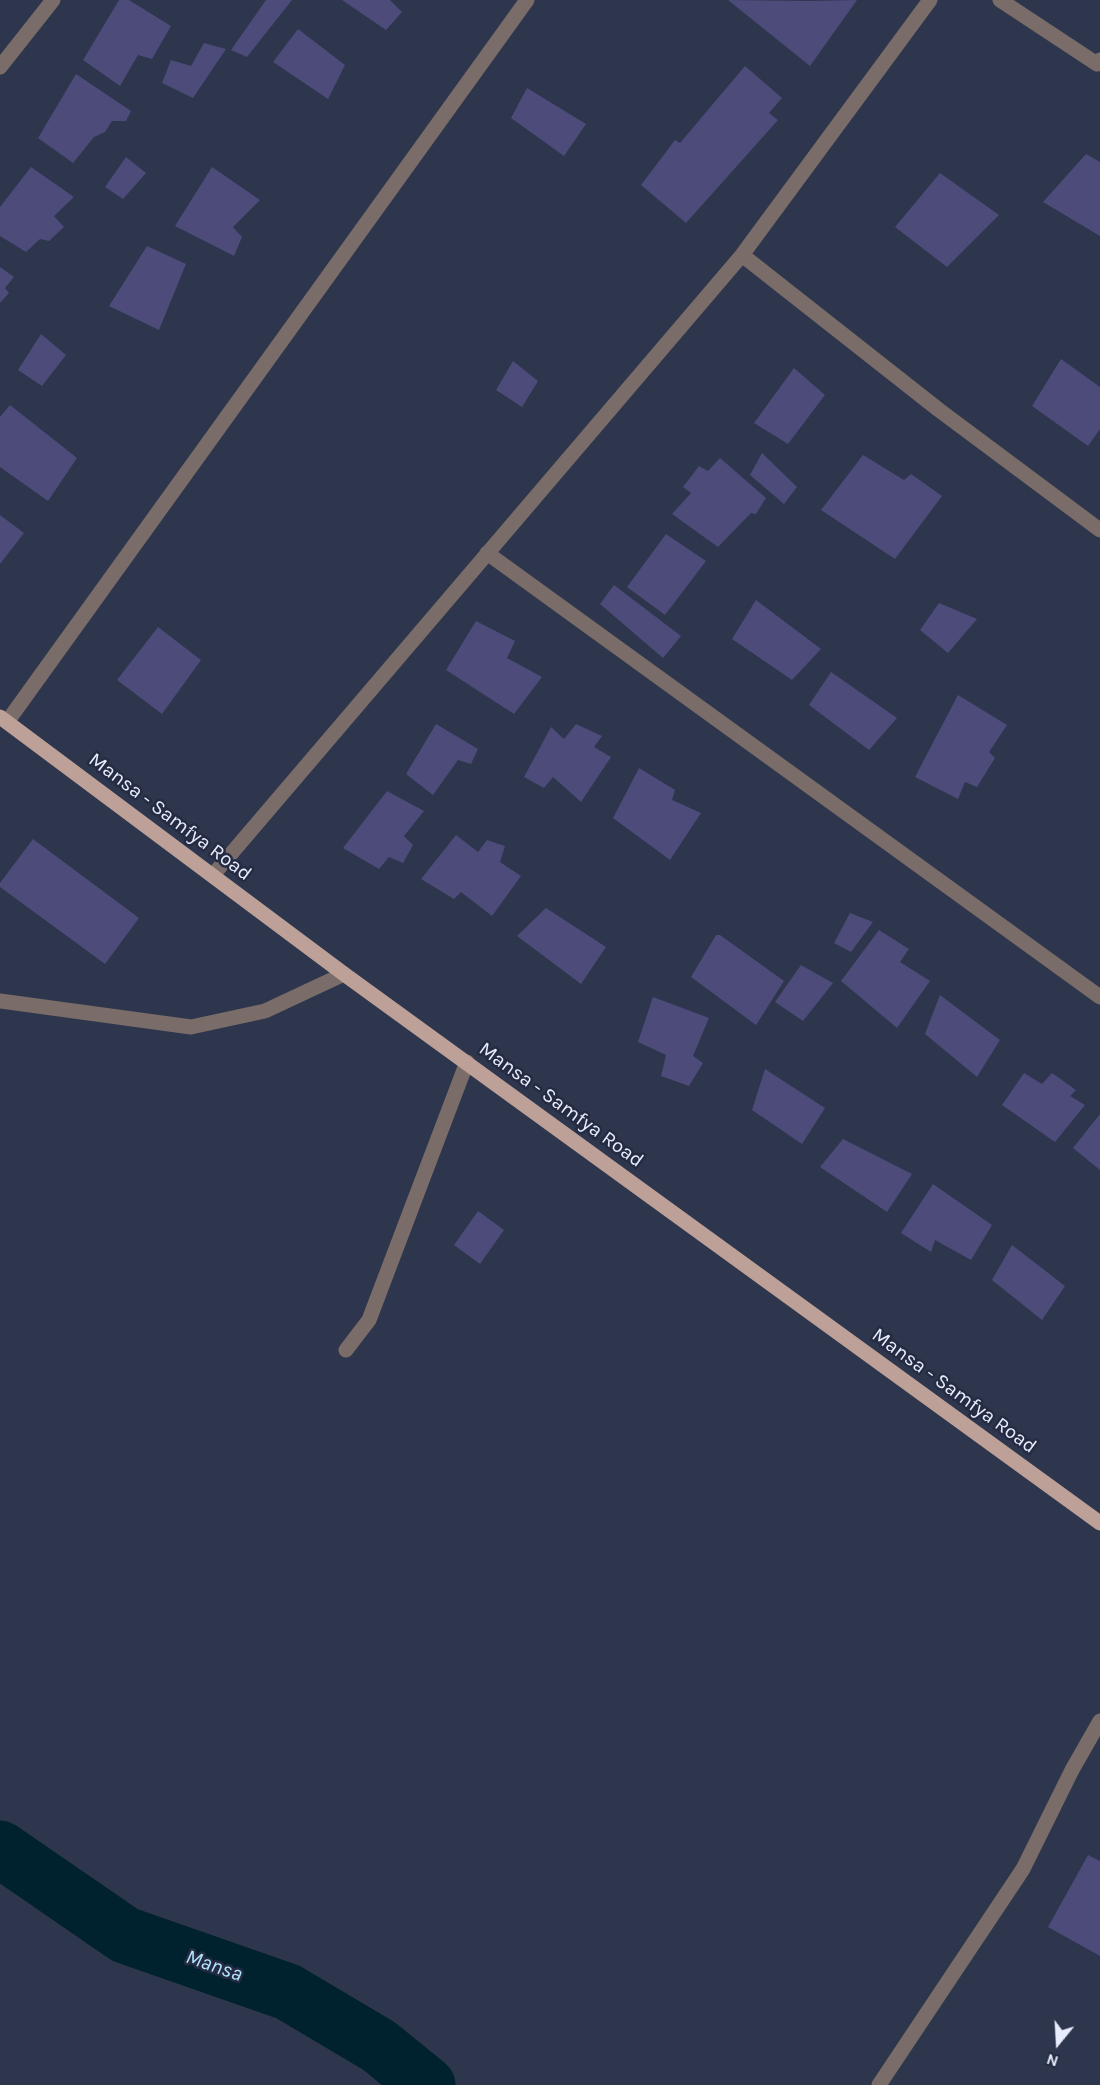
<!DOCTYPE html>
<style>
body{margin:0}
#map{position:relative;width:1100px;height:2085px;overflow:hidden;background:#2e364d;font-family:Karla,sans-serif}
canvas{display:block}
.north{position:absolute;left:1028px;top:2013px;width:60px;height:60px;-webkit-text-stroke:4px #242b42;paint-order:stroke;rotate:198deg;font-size:16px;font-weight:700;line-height:24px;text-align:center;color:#e8edfd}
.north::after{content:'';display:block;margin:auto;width:21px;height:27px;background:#e8edfd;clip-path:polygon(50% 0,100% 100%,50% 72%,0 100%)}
</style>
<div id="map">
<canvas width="1100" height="2085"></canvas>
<div class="north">N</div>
</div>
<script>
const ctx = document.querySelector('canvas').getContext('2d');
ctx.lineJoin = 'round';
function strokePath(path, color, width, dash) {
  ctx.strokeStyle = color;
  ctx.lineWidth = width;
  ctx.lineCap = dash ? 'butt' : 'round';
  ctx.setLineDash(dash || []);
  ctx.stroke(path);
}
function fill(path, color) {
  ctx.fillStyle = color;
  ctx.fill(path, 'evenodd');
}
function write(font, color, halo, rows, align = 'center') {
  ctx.font = font + ' Karla,sans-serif';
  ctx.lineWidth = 5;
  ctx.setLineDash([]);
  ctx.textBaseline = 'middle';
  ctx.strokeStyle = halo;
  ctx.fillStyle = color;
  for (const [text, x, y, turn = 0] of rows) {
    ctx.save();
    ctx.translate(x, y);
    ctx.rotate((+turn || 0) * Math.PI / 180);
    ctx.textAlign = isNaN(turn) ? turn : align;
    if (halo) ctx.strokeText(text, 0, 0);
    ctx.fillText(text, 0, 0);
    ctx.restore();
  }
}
const river = new Path2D(`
 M0 1849 125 1935 288 1992 379 2046 427 2085`);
const building = new Path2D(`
 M119 0H129L171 26 152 59 138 55 120 86 83 60Z
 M266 0H292L247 57 231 50Z
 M342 0H390L402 12 386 30Z
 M728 0 809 1 857 0 810 66Z
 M298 29 345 65 328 99 273 62Z
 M204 43 226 49 193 98 162 83 171 60 191 66Z
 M745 66 782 98 769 113 778 120 686 223 641 185 675 140 680 143Z
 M76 74 131 111 126 121H112L105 132 94 137 73 163 38 138Z
 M527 88 586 124 564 156 511 118Z
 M1086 154 1100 162V236L1043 202Z
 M126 157 146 173 123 199 105 187Z
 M31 167 74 197 54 216 64 227 49 241 40 239 26 252 0 236V207Z
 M212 167 260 200 233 227 242 237 234 256 175 226Z
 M940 173 999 215 947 267 895 227Z
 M147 246 186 264 159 330 109 306Z
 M0 267 14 277 5 288 9 293 0 303Z
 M41 334 66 355 42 386 18 370Z
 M1061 359 1100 387V429L1088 446 1032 406Z
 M513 361 538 381 522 407 496 390Z
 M794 368 825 395 788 444 754 423Z
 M10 405 77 458 48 501 0 467V417Z
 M762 453 797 487 784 504 750 475Z
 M863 455 904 480 911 474 942 496 895 559 821 510Z
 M720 458 766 498 756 514 751 513 718 547 672 514 691 493 683 487 699 466 708 471Z
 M0 515 24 533 0 564Z
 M666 534 706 561 665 615 627 587Z
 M614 585 681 636 663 658 600 604Z
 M756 600 821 649 792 680 732 639Z
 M939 603 977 619 948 653 920 630Z
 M476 621 515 641 507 658 542 677 514 714 446 670Z
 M158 627 201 660 162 714 117 680Z
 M831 672 897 718 869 750 809 705Z
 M958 695 1007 725 989 752 995 758 977 787 965 782 958 799 915 777Z
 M436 724 478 749 471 764 458 760 433 795 406 774Z
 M576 724 602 736 594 747 611 757 581 802 553 777 544 788 524 777 551 727 564 739Z
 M639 768 675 790 672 800 701 813 670 860 613 818Z
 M387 791 424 811 404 836 413 845 403 863 389 857 379 869 343 848Z
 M456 835 478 852 487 840 505 846 500 862 521 876 492 916 461 892 454 899 421 879Z
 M33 839 139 918 105 964 0 887V883Z
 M546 908 606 947 581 984 517 936Z
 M850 913 873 922 851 952 834 943Z
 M879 930 909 949 900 962 930 981 897 1028 841 981Z
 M716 935H720L784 981 756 1025 691 977Z
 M801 965 833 983 803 1021 775 1002Z
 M940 995 1000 1040 977 1077 925 1034Z
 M653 997 709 1018 693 1056 703 1063 689 1086 661 1076 666 1055 638 1042Z
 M765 1069 825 1108 802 1144 752 1110Z
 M1024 1073 1042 1084 1052 1073 1076 1090 1070 1096 1085 1105 1055 1142 1002 1105Z
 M1100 1114V1170L1073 1148Z
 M843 1139 912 1174 887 1212 820 1167Z
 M933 1184 992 1225 971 1260 935 1240 931 1252 901 1233Z
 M478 1211 504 1230 480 1264 454 1245Z
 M1012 1245 1065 1286 1042 1320 992 1280Z
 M1088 1855 1100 1861V1956L1048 1927Z`);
const minor = new Path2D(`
 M1000 0 1097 64 1100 60
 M0 67 53 0
 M742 255 939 410 1100 530
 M487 553 1100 997
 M7 722 527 0
 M213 875 742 255 930 0
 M0 1001 191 1027 265 1011 344 974
 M346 1350 369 1320 467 1062
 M879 2085 1023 1869 1072 1770 1100 1721`);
const primary = new Path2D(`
 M0 717 344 974 1100 1523`);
const streetNames = [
 ["Mansa - Samfya Road",170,817,37],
 ["Mansa - Samfya Road",561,1105,36],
 ["Mansa - Samfya Road",954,1391,36]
];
const waterNames = [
 ["Mansa",214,1966,19]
];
strokePath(river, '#00222f', 57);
fill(building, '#4c4b7a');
strokePath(minor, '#7a6c68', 15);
strokePath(primary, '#bda097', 15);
write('20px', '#e8edfd', '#242b42', streetNames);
write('italic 21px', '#b2e7ff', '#242b42', waterNames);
</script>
